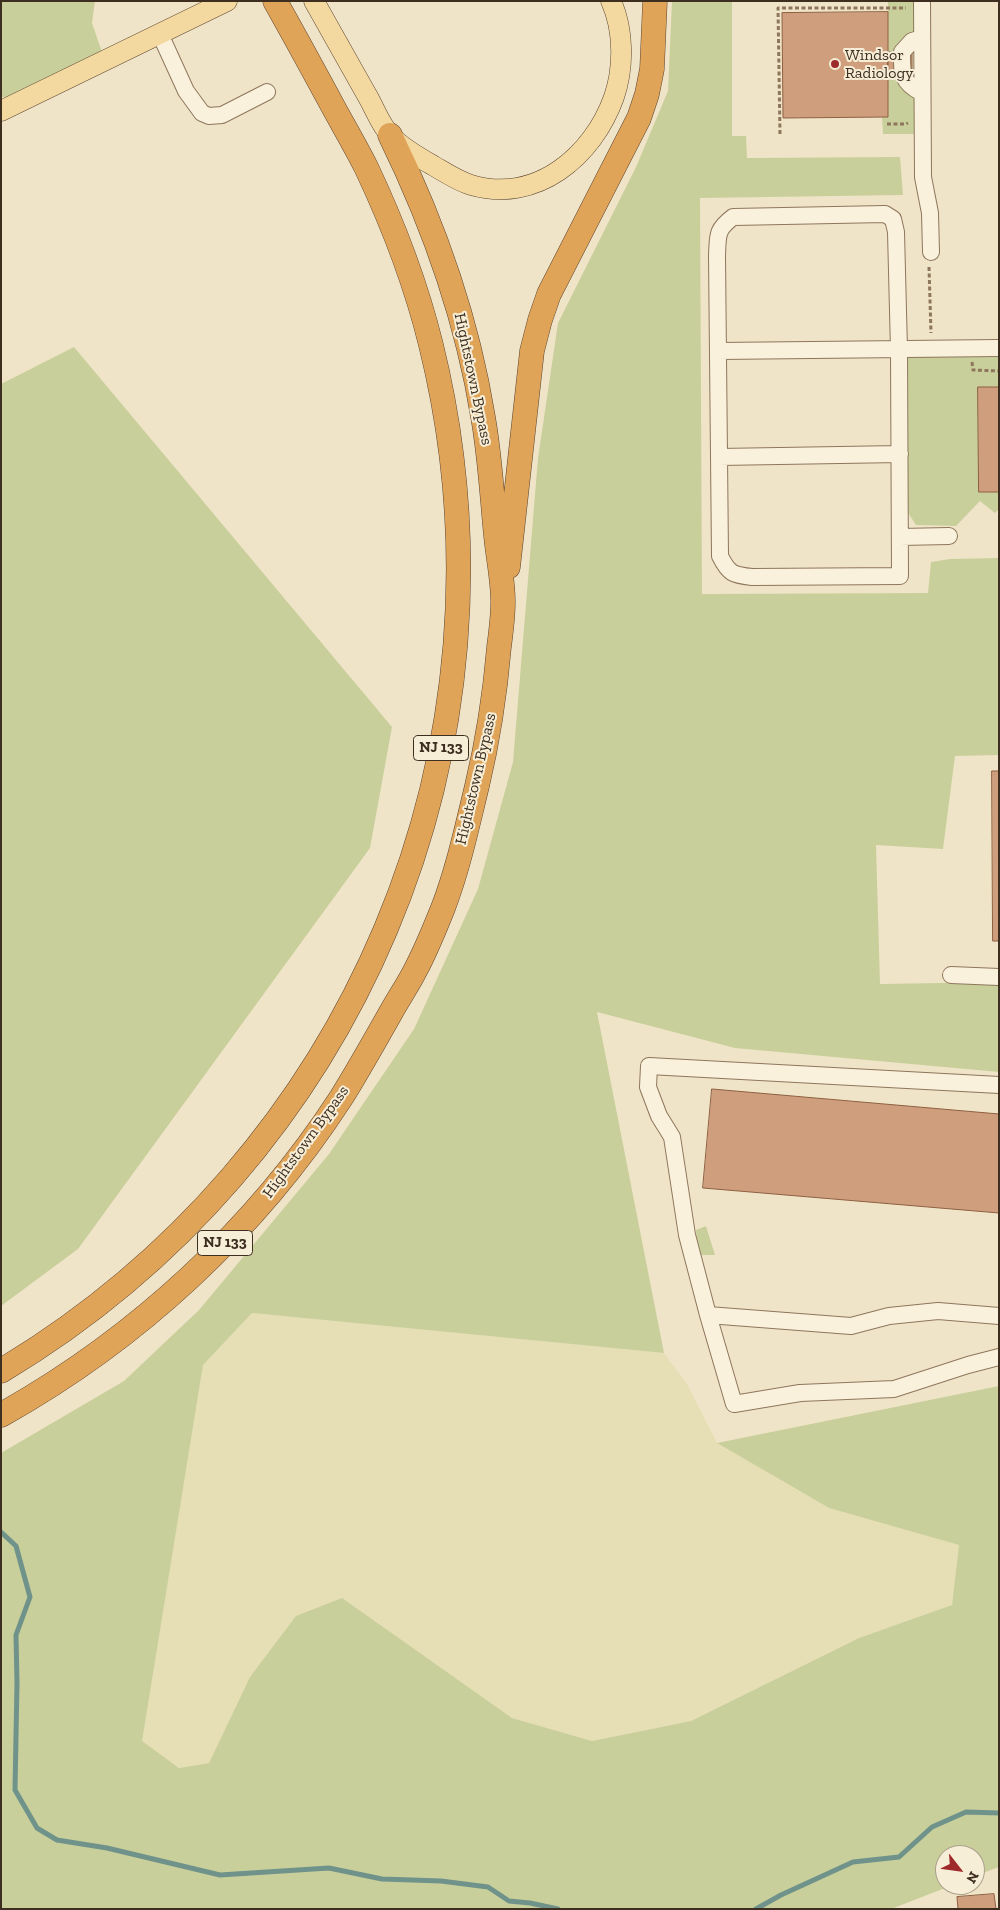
<!DOCTYPE html>
<style>
body{margin:0}
#map{position:relative;width:1000px;height:1910px;overflow:hidden;background:#f0e4c8;font-family:"Zilla Slab",serif}
canvas{display:block}
.frame{position:absolute;inset:0;border:2px solid #3d2e20;pointer-events:none}
.north{position:absolute;left:935px;top:1845px;width:50px;height:50px;box-sizing:border-box;background:#f7eed8;border:1px solid #ada18e;border-radius:50%;rotate:120deg;font-size:14px;font-weight:700;line-height:20px;text-align:center;color:#3d2e20}
.north::after{content:'';display:block;margin:auto;width:18px;height:22px;background:#9e2a2b;clip-path:polygon(50% 0,100% 100%,50% 72%,0 100%)}
</style>
<div id="map">
<canvas width="1000" height="1910"></canvas>
<div class="frame"></div>
<div class="north">N</div>
</div>
<script>
const ctx = document.querySelector('canvas').getContext('2d');
ctx.lineJoin = 'round';
function fill(path, color) {
  ctx.fillStyle = color;
  ctx.fill(path, 'evenodd');
}
function strokePath(path, color, width, dash) {
  ctx.strokeStyle = color;
  ctx.lineWidth = width;
  ctx.lineCap = dash ? 'butt' : 'round';
  ctx.setLineDash(dash || []);
  ctx.stroke(path);
}
function write(font, color, halo, rows, align = 'center') {
  ctx.font = font + ' "Zilla Slab",serif';
  ctx.lineWidth = 4;
  ctx.setLineDash([]);
  ctx.textBaseline = 'middle';
  ctx.strokeStyle = halo;
  ctx.fillStyle = color;
  for (const [text, x, y, turn = 0] of rows) {
    ctx.save();
    ctx.translate(x, y);
    ctx.rotate((+turn || 0) * Math.PI / 180);
    ctx.textAlign = isNaN(turn) ? turn : align;
    if (halo) ctx.strokeText(text, 0, 0);
    ctx.fillText(text, 0, 0);
    ctx.restore();
  }
}
const farmland = new Path2D(`
 M252 1313 664 1353 687 1384 717 1443 829 1508 959 1545 952 1605 859 1638 691 1721 592 1741 512 1718 341 1598 250 1677 209 1763 179 1768 141 1742 203 1365Z`);
const green = new Path2D(`
 M1 1H95L92 23 105 61 29 98 1 97Z
 M672 1H732V136H746L747 158 900 157 903 195 700 198 702 594 928 593 931 562 950 559 999 558V755L955 756 943 849 876 845 880 984 999 982V1072L735 1048 597 1012 664 1353 252 1313 203 1365 142 1741 179 1768 209 1763 250 1677 296 1616 342 1598 512 1718 592 1741 691 1721 859 1638 952 1605 959 1545 829 1508 717 1443 999 1386V1867L975 1876V1855H945V1885H953L891 1909H1V1453L124 1381 199 1310 329 1154 414 1029 478 889 513 762 538 458 558 323 636 167 668 91Z
 M888 1H922V38L902 52H888Z
 M888 75H902L913 88 923 134H883L882 117 888 116Z
 M74 347 392 727 370 848 78 1249 1 1306V384Z
 M999 348V387H979V492H999V509L995 513 980 501 956 526 916 525 903 505 899 350Z
 M706 1226 715 1255H698L696 1230Z`);
const stream = new Path2D(`
 M1 1532 16 1546 30 1597 16 1635 17 1683 15 1790 37 1828 57 1840 107 1848 220 1875 329 1868 382 1879 441 1881 488 1887 509 1901 530 1903 558 1909
 M756 1909 781 1895 853 1862 899 1857 932 1827 966 1812 999 1813`);
const building = new Path2D(`
 M888 12V117L783 118 782 13Z
 M888 52H912V75H888Z
 M978 387H999V492H979Z
 M992 771H999V941H993Z
 M712 1089 999 1114V1213L703 1188Z
 M994 1894 996 1909H958L957 1897Z`);
const path = new Path2D(`
 M887 124H906L908 123
 M780 134 778 8H906
 M929 267 931 333
 M972 362 973 370 999 371`);
const minor = new Path2D(`
 M922 1 923 177 930 213 931 252
 M160 34 186 91 202 113 209 116 222 115 267 92
 M922 38 912 41 902 52C902 74 901 82 922 93
 M885 214 893 219 896 232 899 350 900 576 752 577C733 575 729 574 720 556L717 256C718 235 716 230 733 217Z
 M718 351 999 348
 M719 457 900 454
 M900 537 949 536
 M951 975 999 977
 M708 1315 687 1235 672 1137 659 1116 648 1087 649 1066 999 1085
 M999 1316 938 1311 889 1316 851 1326 708 1315 734 1404 800 1393 894 1389 968 1365 999 1357`);
const major = new Path2D(`
 M314 1C332 33 350 65 368 97 375 109 381 126 391 136 402 148 420 158 434 166 446 173 458 181 471 185 537 204 593 156 614 97 624 68 624 30 611 1
 M1 111 227 1`);
const highway = new Path2D(`
 M508 567 532 351 540 320 549 294 639 118 647 94 652 69 655 1
 M1 1371C355 1159 530 746 431 345 416 284 393 224 366 167 357 149 346 130 336 112 316 75 296 38 275 1
 M1 1415C137 1339 256 1229 341 1098 358 1071 374 1042 390 1014 398 999 408 985 416 969 426 950 435 928 443 908 458 869 467 827 477 786 488 740 495 694 499 647 501 632 503 617 503 602 503 580 498 557 496 536 492 496 490 456 483 417 467 318 434 225 390 135`);
const markers = [
 [835,64,5,"#9e2a2b"]
];
const shields = [
 [441,748,55],
 [225,1243,55]
];
const shieldNames = [
 ["NJ 133",441,748],
 ["NJ 133",225,1243]
];
const poiNames = [
 ["Windsor",845,55],
 ["Radiology",845,73]
];
const streetNames = [
 ["Hightstown Bypass",473,379,78],
 ["Hightstown Bypass",476,779,-77],
 ["Hightstown Bypass",306,1142,-54]
];
fill(farmland, '#e6deb5');
fill(green, '#c9cf9b');
strokePath(stream, '#6f938a', 5);
fill(building, '#cf9f7d');
strokePath(building, '#8d5f41', 1);
strokePath(minor, '#8d765c', 18);
strokePath(major, '#5b4430', 21);
strokePath(highway, '#5b4430', 25);
strokePath(path, '#8d765c', 3, [4, 2.5]);
strokePath(minor, '#faf1dc', 16);
strokePath(major, '#f3d9a0', 20);
strokePath(highway, '#e0a458', 24);
for (const [x, y, r, color] of markers) {
  const dot = new Path2D();
  dot.arc(x, y, r, 0, 2 * Math.PI);
  ctx.fillStyle = color;
  ctx.fill(dot);
  strokePath(dot, '#f7eed8', 2);
}
for (const [x, y, w] of shields) {
  const box = new Path2D();
  box.roundRect(x - w / 2, y - 12.5, w, 25, 4);
  ctx.fillStyle = '#f7eed8';
  ctx.fill(box);
  strokePath(box, '#3d2e20', 1);
}
write('bold 15px', '#3d2e20', null, shieldNames);
write('16px', '#3d2e20', '#f7eed8', poiNames, 'left');
write('16px', '#3d2e20', '#f7eed8', streetNames);
</script>
